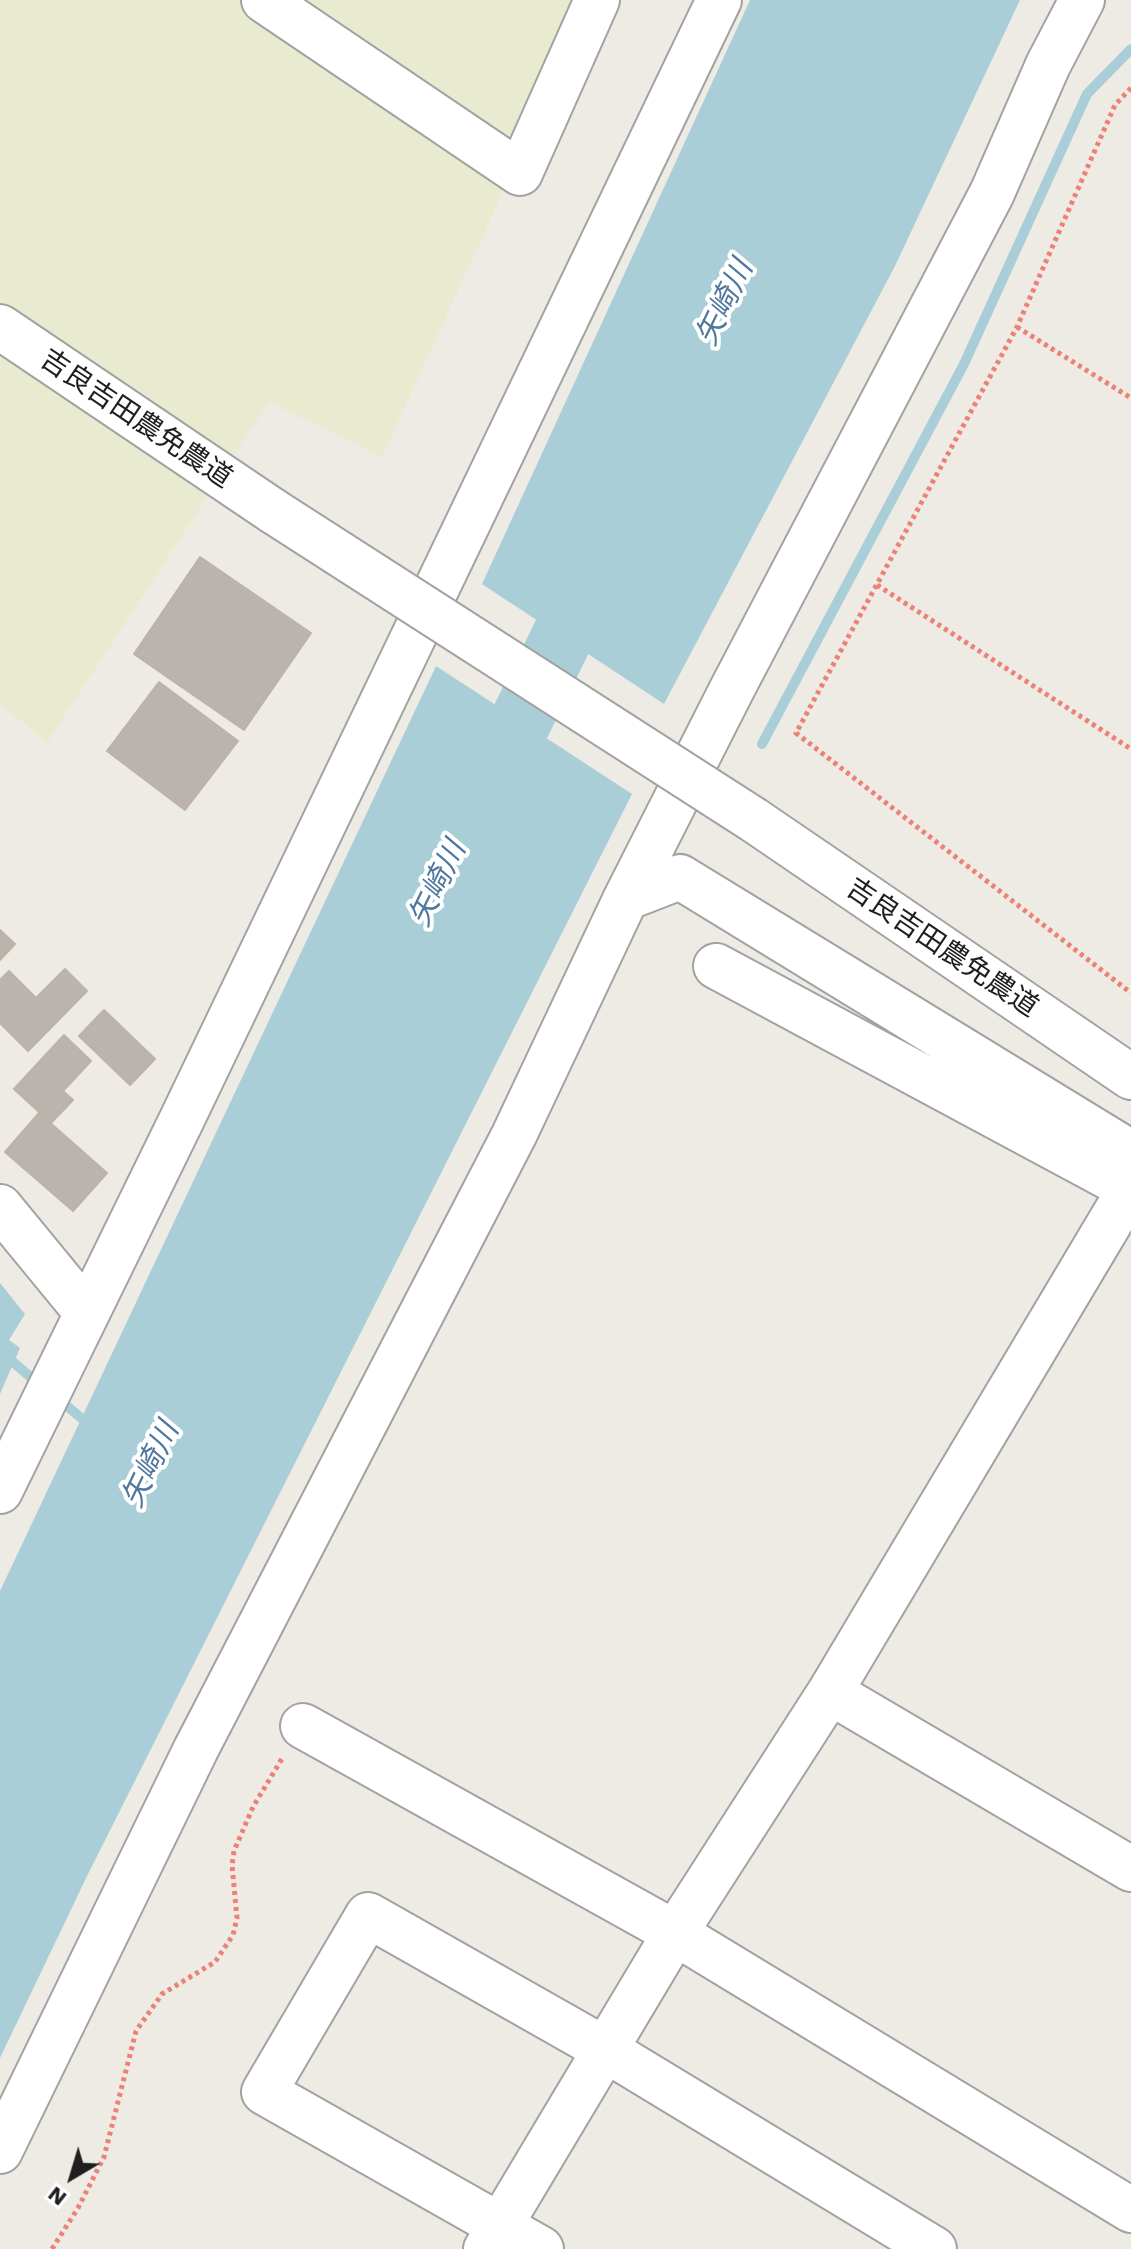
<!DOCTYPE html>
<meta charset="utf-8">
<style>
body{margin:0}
#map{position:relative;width:1131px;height:2249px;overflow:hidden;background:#eeebe5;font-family:"Work Sans",sans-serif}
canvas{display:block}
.north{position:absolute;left:32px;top:2137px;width:80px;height:80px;-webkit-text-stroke:6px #fff;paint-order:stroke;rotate:218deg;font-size:22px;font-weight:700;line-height:32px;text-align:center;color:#1e1e1e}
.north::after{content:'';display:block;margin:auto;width:28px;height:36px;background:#1e1e1e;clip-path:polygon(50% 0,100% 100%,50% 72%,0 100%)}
</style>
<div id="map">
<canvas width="1131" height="2249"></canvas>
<div class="north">N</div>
</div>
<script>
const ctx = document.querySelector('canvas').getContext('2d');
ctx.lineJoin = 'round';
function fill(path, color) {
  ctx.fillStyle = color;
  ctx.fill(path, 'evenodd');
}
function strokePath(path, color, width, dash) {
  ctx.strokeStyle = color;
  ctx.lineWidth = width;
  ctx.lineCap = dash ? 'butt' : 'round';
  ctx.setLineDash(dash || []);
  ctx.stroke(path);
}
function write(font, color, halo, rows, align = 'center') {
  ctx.font = font + ' "Work Sans","Noto Sans JP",sans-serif';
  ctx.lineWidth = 8;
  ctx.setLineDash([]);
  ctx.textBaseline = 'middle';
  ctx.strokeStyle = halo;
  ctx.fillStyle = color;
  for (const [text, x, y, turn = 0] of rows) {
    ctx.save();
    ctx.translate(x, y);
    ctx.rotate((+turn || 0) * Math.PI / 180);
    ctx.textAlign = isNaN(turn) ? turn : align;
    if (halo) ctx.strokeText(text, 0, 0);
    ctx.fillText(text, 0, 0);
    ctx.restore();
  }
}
const farmland = new Path2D(`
 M0 0H591L382 457 269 402 47 743 0 704Z`);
const water = new Path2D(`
 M750 0H1020L895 266 664 704 482 584Z
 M436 666 632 794 88 1874 0 2058V1591Z
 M0 1283 25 1314 9 1340 20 1348 0 1394Z`);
const stream = new Path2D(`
 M762 744 964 364 1087 94 1131 49
 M0 1351 41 1386
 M57 1398 91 1426`);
const river = new Path2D(`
 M483 798 600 560`);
const building = new Path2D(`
 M200 557 311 633 244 730 134 654Z
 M159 682 238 741 185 810 107 751Z
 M0 930 15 944 0 960Z
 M65 969 87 991 28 1051 0 1023V980L9 971 36 998Z
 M104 1010 155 1059 130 1085 79 1036Z
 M64 1035 91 1061 63 1091 73 1100 51 1123 14 1089Z
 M39 1113 107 1173 73 1211 5 1152Z`);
const path = new Path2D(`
 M1131 88 1115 105 1017 327 796 733 1131 993
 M1017 327 1131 398
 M877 585 1131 749
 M52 2249 78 2208 104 2157 136 2031 162 1994 215 1962 233 1935 237 1918 232 1865 234 1851 253 1807 283 1757`);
const minor = new Path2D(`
 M264 0 520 173 597 0
 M0 327 273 511
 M754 820 1131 1077
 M626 898 680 877 1131 1153
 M716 966 1131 1189
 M0 1207 87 1313
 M0 1491 182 1119 719 0
 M830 1692 1131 1869
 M303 1726 675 1933 1131 2210
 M0 2151 196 1749 514 1135 626 898 732 689 992 193 1048 65 1082 0
 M486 2249 675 1933 830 1692 1131 1187
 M541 2249 264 2092 368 1915 606 2050 934 2249`);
const minorBridge = new Path2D(`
 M273 511 754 820`);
const streetNames = [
 ["吉良吉田農免農道",136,419,34],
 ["吉良吉田農免農道",942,948,34]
];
const waterNames = [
 ["矢崎川",725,303,-64],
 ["矢崎川",438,884,-64],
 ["矢崎川",151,1465,-64]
];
fill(farmland, '#e9ebd1');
fill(water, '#a9ced8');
strokePath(stream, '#a9ced8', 10);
strokePath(river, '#a9ced8', 62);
fill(building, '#bbb4ae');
strokePath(building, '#beb2a8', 2);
strokePath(minor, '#a2a2a2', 48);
strokePath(path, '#ed8176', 5, [4, 4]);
strokePath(minor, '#fff', 44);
strokePath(minorBridge, '#a2a2a2', 48, []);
strokePath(minorBridge, '#fff', 44);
write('28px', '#1e1e1e', '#fff', streetNames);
write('italic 30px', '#50789e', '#fff', waterNames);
</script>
